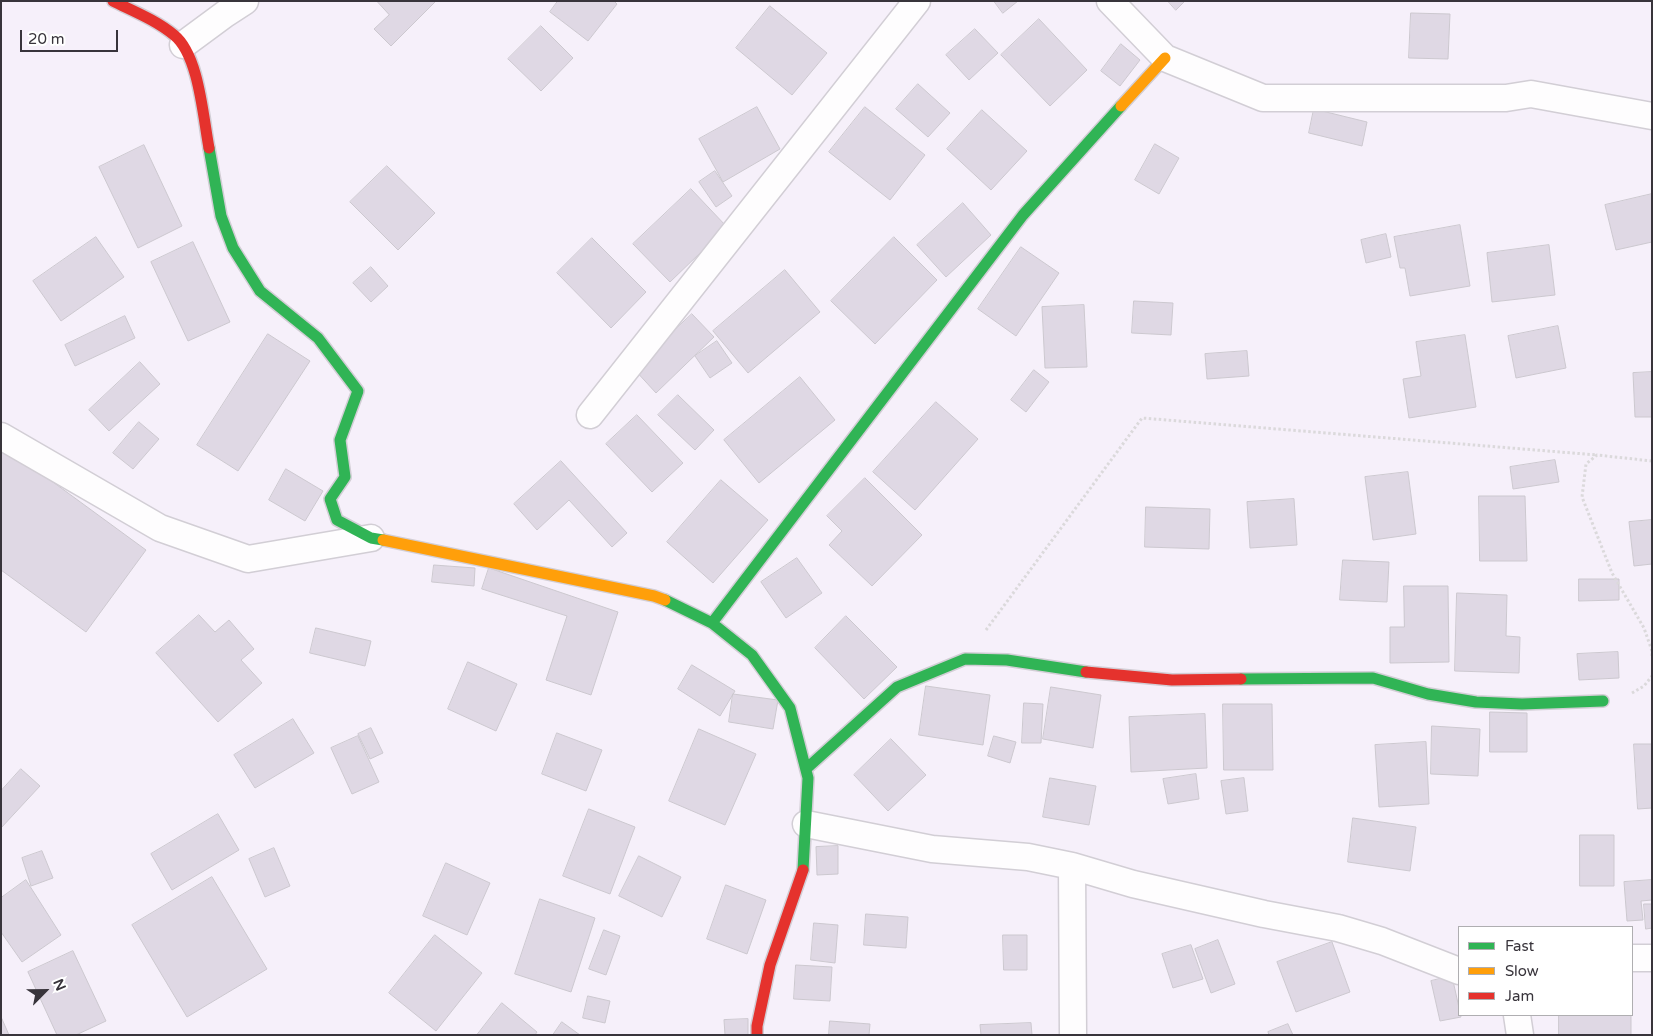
<!DOCTYPE html>
<style>
body{margin:0}
#map{position:relative;width:1653px;height:1036px;overflow:hidden;background:#f6f0fa;font-family:"Varela Round",sans-serif}
canvas{display:block}
.frame{position:absolute;inset:0;border:2px solid #38343b;pointer-events:none}
.legend{position:absolute;left:1458px;top:926px;width:175px;height:90px;box-sizing:border-box;background:#fff;border:1px solid #afaeb1;margin:0;padding:6px 9px;list-style:none;font-size:15px;color:#38343b}
.legend li{display:flex;align-items:center;gap:10px;height:25px}
.legend b{width:25px;border:1px solid #afaeb1}
.north{position:absolute;left:20px;top:966px;width:50px;height:50px;-webkit-text-stroke:4px #fff;paint-order:stroke;rotate:67deg;font-size:14px;font-weight:700;line-height:20px;text-align:center;color:#38343b}
.north::after{content:'';display:block;margin:auto;width:18px;height:22px;background:#38343b;clip-path:polygon(50% 0,100% 100%,50% 72%,0 100%)}
.scale{position:absolute;left:20px;top:30px;width:98px;height:22px;box-sizing:border-box;border:2px solid #38343b;border-top:0;padding-left:6px;font-size:15px;line-height:18px;white-space:nowrap;color:#38343b;-webkit-text-stroke:4px #fff;paint-order:stroke}
</style>
<div id="map">
<canvas width="1653" height="1036"></canvas>
<div class="frame"></div>
<ul class="legend">
<li><b style="height:6px;background:#30b455"></b>Fast</li>
<li><b style="height:6px;background:#ff9f0a"></b>Slow</li>
<li><b style="height:6px;background:#e5322d"></b>Jam</li>
</ul>
<div class="north">N</div>
<div class="scale">20 m</div>
</div>
<script>
const ctx = document.querySelector('canvas').getContext('2d');
ctx.lineJoin = 'round';
function fill(path, color) {
  ctx.fillStyle = color;
  ctx.fill(path, 'evenodd');
}
function strokePath(path, color, width, dash) {
  ctx.strokeStyle = color;
  ctx.lineWidth = width;
  ctx.lineCap = dash ? 'butt' : 'round';
  ctx.setLineDash(dash || []);
  ctx.stroke(path);
}
const building = new Path2D(`
 M377 1H436L391 46 374 29 389 15Z
 M558 1H614L617 4 588 41 550 12Z
 M994 1H1018L1003 13Z
 M1168 1H1185L1176 10Z
 M770 6 827 53 792 95 736 48Z
 M1411 13 1450 14 1448 59 1409 58Z
 M1039 19 1087 70 1050 106 1001 55Z
 M541 26 573 58 541 91 508 59Z
 M975 29 998 53 969 80 946 55Z
 M1121 44 1140 60 1120 86 1101 71Z
 M918 84 950 113 928 137 896 109Z
 M757 107 780 149 723 182 699 139Z
 M865 107 925 155 890 200 829 152Z
 M1314 109 1367 122 1362 146 1309 133Z
 M982 110 1027 151 991 190 947 149Z
 M1155 144 1179 158 1159 194 1135 180Z
 M144 145 182 226 138 248 99 167Z
 M387 166 435 213 398 250 350 202Z
 M715 171 732 196 716 207 699 182Z
 M691 189 727 227 670 282 633 244Z
 M1652 194V242L1616 250 1605 205Z
 M963 203 991 235 946 277 917 245Z
 M1460 225 1470 286 1410 296 1405 268H1400L1394 237Z
 M1386 234 1391 257 1366 263 1361 240Z
 M96 237 124 277 61 321 33 281Z
 M894 237 937 280 875 344 831 301Z
 M592 238 646 292 611 328 557 273Z
 M193 242 230 322 188 341 151 262Z
 M1549 245 1555 295 1492 302 1487 253Z
 M1021 247 1059 273 1016 336 978 309Z
 M371 267 388 286 371 302 353 283Z
 M785 270 820 312 748 373 713 331Z
 M1134 301 1173 303 1171 335 1132 333Z
 M1084 305 1087 367 1045 368 1042 307Z
 M692 314 714 337 656 393 634 369Z
 M125 316 135 338 75 366 65 345Z
 M1558 326 1566 368 1516 378 1508 336Z
 M268 334 310 361 238 471 197 445Z
 M1465 335 1476 407 1409 418 1403 379 1421 376 1416 342Z
 M717 341 732 363 710 378 695 356Z
 M1247 351 1249 376 1207 379 1205 354Z
 M140 362 160 384 109 431 89 410Z
 M1034 370 1049 382 1026 412 1011 400Z
 M1652 372V417H1635L1633 373Z
 M800 377 835 420 759 483 724 440Z
 M678 395 714 430 695 450 658 415Z
 M936 402 978 439 915 510 873 472Z
 M637 415 683 463 652 492 606 444Z
 M139 422 159 439 133 469 113 453Z
 M1 444 146 550 86 632 1 570Z
 M1555 460 1559 482 1513 489 1510 467Z
 M561 461 627 533 612 547 569 500 537 530 514 504Z
 M286 469 323 491 305 521 269 500Z
 M1408 472 1416 534 1373 540 1365 477Z
 M865 478 922 535 872 586 829 545 842 531 827 516Z
 M721 480 768 520 713 583 667 542Z
 M1479 496H1525L1527 561H1480Z
 M1294 499 1297 545 1250 548 1247 502Z
 M1146 507 1210 509 1209 549 1145 547Z
 M1652 520V564L1634 566 1629 522Z
 M797 558 822 593 786 618 761 582Z
 M1343 560 1389 562 1387 602 1340 600Z
 M434 565 475 568 474 586 432 582Z
 M489 568 618 612 591 695 546 680 567 616 482 589Z
 M1579 579H1619V600L1579 601Z
 M1404 586H1448L1449 662 1390 663V627H1404Z
 M1457 593 1507 595 1506 636 1520 637 1519 673 1455 671Z
 M199 615 215 632 229 620 254 649 241 660 262 683 218 722 156 653Z
 M846 616 897 667 864 699 815 648Z
 M316 628 371 641 365 666 310 653Z
 M1618 652 1619 678 1579 680 1577 654Z
 M468 662 517 684 496 731 448 709Z
 M692 665 735 691 720 716 678 689Z
 M926 686 990 695 983 745 919 735Z
 M1051 687 1101 695 1093 748 1043 739Z
 M733 694 778 700 773 729 729 722Z
 M1024 703 1043 704 1041 743H1022Z
 M1223 704H1272L1273 770H1224Z
 M1490 712 1527 713V752H1490Z
 M1205 714 1207 768 1131 772 1129 717Z
 M293 719 314 753 255 788 234 755Z
 M1432 726 1480 729 1478 776 1431 774Z
 M371 728 383 753 370 759 358 734Z
 M699 729 756 754 725 825 669 801Z
 M557 733 602 750 586 791 542 774Z
 M358 736 379 782 352 794 331 748Z
 M994 736 1016 742 1010 763 988 756Z
 M891 739 926 775 888 811 854 775Z
 M1426 742 1429 804 1379 807 1375 745Z
 M1634 744H1652V808L1638 809Z
 M21 769 40 786 1 828V791Z
 M1196 774 1199 799 1168 804 1163 779Z
 M1050 778 1096 786 1089 825 1043 817Z
 M1244 778 1248 811 1226 814 1221 781Z
 M589 809 635 827 610 894 563 876Z
 M218 814 239 850 172 890 151 854Z
 M1353 818 1416 827 1410 871 1348 862Z
 M1580 835H1614V886H1580Z
 M838 846V874L817 875 816 847Z
 M274 848 290 886 265 897 249 859Z
 M42 851 53 878 31 886 22 858Z
 M639 856 681 877 662 917 619 896Z
 M446 863 490 883 467 935 423 916Z
 M212 877 267 969 187 1017 132 925Z
 M26 880 61 935 22 962 1 932V898Z
 M1652 880V900L1641 901 1643 920 1627 921 1624 882Z
 M726 885 766 900 747 954 707 939Z
 M540 899 595 918 571 992 515 974Z
 M1644 904H1652V928L1646 929Z
 M866 914 908 917 906 948 864 945Z
 M814 923 838 925 835 963 811 960Z
 M604 930 620 936 606 975 589 969Z
 M435 935 482 973 436 1031 389 993Z
 M1003 935H1027V970H1004Z
 M1218 940 1235 984 1211 993 1195 949Z
 M1332 942 1350 992 1296 1012 1277 962Z
 M1191 945 1203 979 1173 988 1162 954Z
 M73 951 106 1021 76 1035H57L28 972Z
 M796 965 832 967 830 1001 794 999Z
 M1452 976 1461 1017 1440 1021 1431 981Z
 M588 996 610 1001 605 1023 583 1018Z
 M502 1003 537 1032 535 1035H477Z
 M1559 1015H1631V1035H1559Z
 M2 1019 9 1035H1Z
 M748 1019V1035H725L724 1020Z
 M830 1021 870 1024 869 1035H829Z
 M562 1022 580 1035H553Z
 M1031 1023 1032 1035H981L980 1025Z
 M1288 1024 1293 1035H1269L1268 1032Z`);
const path = new Path2D(`
 M1652 461 1597 455 1586 464 1582 497 1612 573 1644 628 1652 651V658
 M986 630 1142 418 1597 455
 M1632 693 1644 686 1652 676`);
const street = new Path2D(`
 M1110 1 1165 58 1263 98H1506L1531 94 1652 116
 M183 45 225 14 245 1
 M590 415 917 1
 M1 436 160 528 248 559 371 538
 M806 824 932 849 1028 857 1072 866 1133 884 1264 914 1338 928 1382 941 1459 971
 M1072 866 1073 1035
 M1632 958H1652
 M1517 1015 1520 1035`);
const fast = new Path2D(`
 M209 148 221 216 233 248 260 291 318 338 358 391 340 440 345 477 330 499 337 520 371 538 383 540
 M665 600 712 623 752 655 790 708 808 778 803 870
 M712 623 1023 215 1121 106
 M1241 679 1373 678 1428 694 1476 702 1522 704 1603 701
 M806 769 897 687 965 659 1007 660 1086 672`);
const slow = new Path2D(`
 M1121 106 1165 58
 M383 540 654 596 665 600`);
const jam = new Path2D(`
 M113 1C133 11 156 20 174 35 199 55 203 117 209 148
 M1086 672 1172 680 1241 679
 M757 1035V1026L770 965 803 870`);
fill(building, '#dfd8e4');
strokePath(building, '#ccc8cf', 1);
strokePath(street, '#d2ced5', 29);
strokePath(fast, '#d2ced5', 14);
strokePath(slow, '#d2ced5', 14);
strokePath(jam, '#d2ced5', 14);
strokePath(path, '#dbd9db', 3, [2.5, 2.5]);
strokePath(street, '#fefdfe', 26);
strokePath(fast, '#30b455', 11);
strokePath(slow, '#ff9f0a', 11);
strokePath(jam, '#e5322d', 11);
</script>
